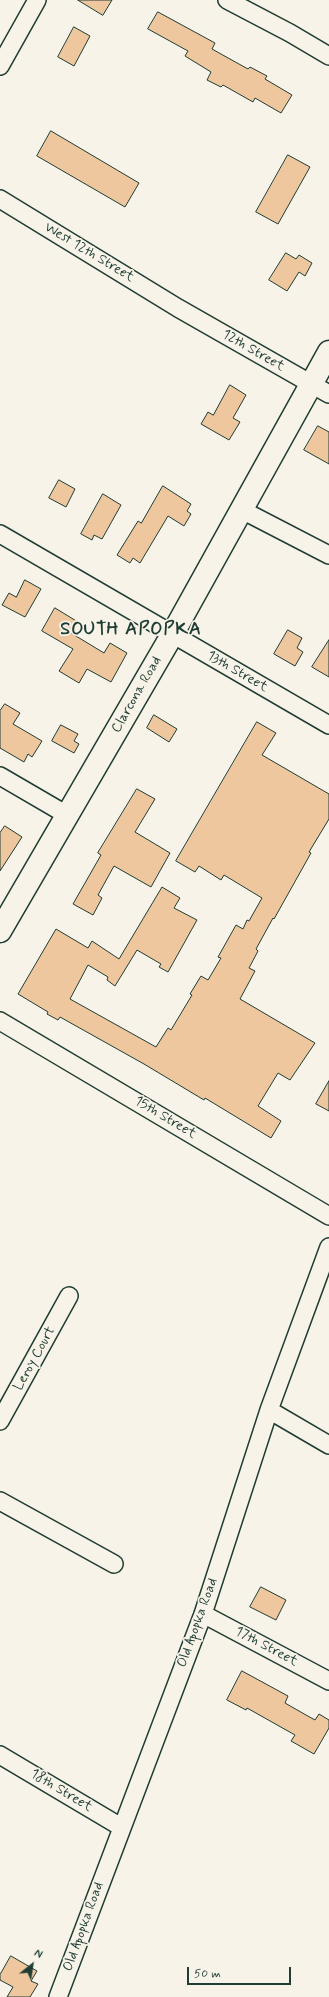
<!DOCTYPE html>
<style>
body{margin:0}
#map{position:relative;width:329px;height:1997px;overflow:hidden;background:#f7f3e8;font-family:Mynerve,sans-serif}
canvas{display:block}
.north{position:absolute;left:12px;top:1945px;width:40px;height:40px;-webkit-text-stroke:3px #f7f3e8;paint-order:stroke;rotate:30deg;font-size:11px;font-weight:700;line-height:16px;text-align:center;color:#1f3d34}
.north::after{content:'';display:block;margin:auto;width:14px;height:18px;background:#1f3d34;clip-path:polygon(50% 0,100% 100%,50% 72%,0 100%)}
.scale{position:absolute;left:187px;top:1967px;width:104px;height:18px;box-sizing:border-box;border:2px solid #1f3d34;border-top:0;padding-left:5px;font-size:12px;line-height:14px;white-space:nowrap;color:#1f3d34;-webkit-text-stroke:3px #f7f3e8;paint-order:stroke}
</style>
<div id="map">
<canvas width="329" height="1997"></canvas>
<div class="north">N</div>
<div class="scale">50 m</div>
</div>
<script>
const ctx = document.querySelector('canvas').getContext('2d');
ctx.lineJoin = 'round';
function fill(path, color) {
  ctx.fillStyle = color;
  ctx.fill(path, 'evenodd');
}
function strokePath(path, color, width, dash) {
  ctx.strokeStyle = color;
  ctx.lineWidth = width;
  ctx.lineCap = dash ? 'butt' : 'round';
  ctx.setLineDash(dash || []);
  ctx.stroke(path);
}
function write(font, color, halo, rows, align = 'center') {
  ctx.font = font + ' Mynerve,sans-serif';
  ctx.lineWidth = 3.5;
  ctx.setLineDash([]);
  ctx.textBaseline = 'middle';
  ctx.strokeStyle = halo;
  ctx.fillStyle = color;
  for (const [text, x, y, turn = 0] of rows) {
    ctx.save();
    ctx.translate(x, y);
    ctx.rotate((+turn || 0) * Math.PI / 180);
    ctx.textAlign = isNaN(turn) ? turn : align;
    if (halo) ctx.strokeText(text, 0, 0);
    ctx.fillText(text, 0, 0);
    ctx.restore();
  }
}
const building = new Path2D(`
 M78 0H112L103 15Z
 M158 12 215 43 212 49 248 69 250 67 267 76 265 79 292 95 281 113 255 98 253 102 223 85 221 87 207 80 211 72 185 56 188 51 148 29Z
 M74 27 90 36 74 66 58 57Z
 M51 131 139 183 125 207 37 156Z
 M288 155 310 167 278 224 256 212Z
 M286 253 296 259 299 255 312 263 305 276 299 272 287 291 269 280Z
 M230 385 246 395 233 418 240 422 229 440 201 424 208 412 213 415Z
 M318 426 329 432V464L304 450Z
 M59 480 75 489 66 507 49 498Z
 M163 486 191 504 187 511 191 514 184 526 168 516 140 563 133 558 130 563 117 555 138 521 141 523Z
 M103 494 121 505 102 539 94 535 92 540 81 534Z
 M25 580 41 589 25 617 2 605 9 593 16 597Z
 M55 608 78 622 71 633 104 653 110 643 127 653 111 682 87 669 79 683 59 671 73 649 42 631Z
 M288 630 302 638 297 648 303 652 295 666 274 654Z
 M329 640V677L312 667Z
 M5 704 20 713 13 724 42 741 32 757 28 754 24 762 0 748V711Z
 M154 715 177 729 169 742 147 728Z
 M257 722 276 733 262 755 329 794V819L309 852 311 853 274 919 273 918 256 949 258 951 249 968 255 971 240 999 315 1043 290 1080 278 1073 258 1106 281 1121 271 1138 205 1098 204 1100 144 1064 60 1017 58 1020 47 1014 48 1012 18 994 56 929 88 948 92 941 119 959 162 887 180 898 174 908 197 920 168 972 159 967 161 964 137 950 115 986 107 980 108 977 88 965 70 999 156 1047 168 1028 171 1030 192 995 190 994 201 976 208 980 221 958 218 957 236 925 243 929 247 920 249 921 262 898 224 875 221 880 199 866 195 872 176 861Z
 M61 725 78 734 74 741 79 744 74 753 52 741Z
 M137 789 155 799 135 832 170 853 151 887 114 866 98 895 102 898 93 915 73 904 101 855 98 853Z
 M5 826 22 837 0 871V833Z
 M329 1081V1111L316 1104Z
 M261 1587 286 1600 276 1620 250 1607Z
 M242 1671 288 1696 285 1703 306 1715 315 1720 319 1714 329 1720V1728L314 1754 291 1741 295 1735 247 1708 246 1710 227 1700Z
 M11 1956 37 1971 31 1981 38 1984 30 1997H7L13 1987 0 1980V1975Z`);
const minor = new Path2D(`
 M227 0 290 33 329 56
 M0 66 37 0
 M0 199 178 308 329 394
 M242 510 329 555
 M0 534 329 725
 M0 776 67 815
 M0 1021 329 1216
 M269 1410 329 1445
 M0 1421 69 1296
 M0 1501 114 1564
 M203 1614 329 1681
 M0 1755 121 1827
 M58 1997 203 1614 269 1410 329 1247`);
const major = new Path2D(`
 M0 931 172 635 329 352`);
const streetNames = [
 ["West 12th Street",89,253,31],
 ["12th Street",253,351,30],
 ["13th Street",237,672,30],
 ["Clarcona Road",137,695,-60],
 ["15th Street",165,1118,31],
 ["Leroy Court",35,1359,-61],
 ["Old Apopka Road",198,1623,-70],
 ["17th Street",266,1647,28],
 ["18th Street",61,1791,31],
 ["Old Apopka Road",84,1927,-70]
];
const districtNames = [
 ["SOUTH APOPKA",131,630]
];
fill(building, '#eec79e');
strokePath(building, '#1f3d34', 1);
strokePath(minor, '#1f3d34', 20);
strokePath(major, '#1f3d34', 25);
strokePath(minor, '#f7f3e8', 17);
strokePath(major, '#f7f3e8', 22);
write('14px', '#1f3d34', '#f7f3e8', streetNames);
ctx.letterSpacing = '1px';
write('bold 18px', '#1f3d34', '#f7f3e8', districtNames);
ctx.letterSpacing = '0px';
</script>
